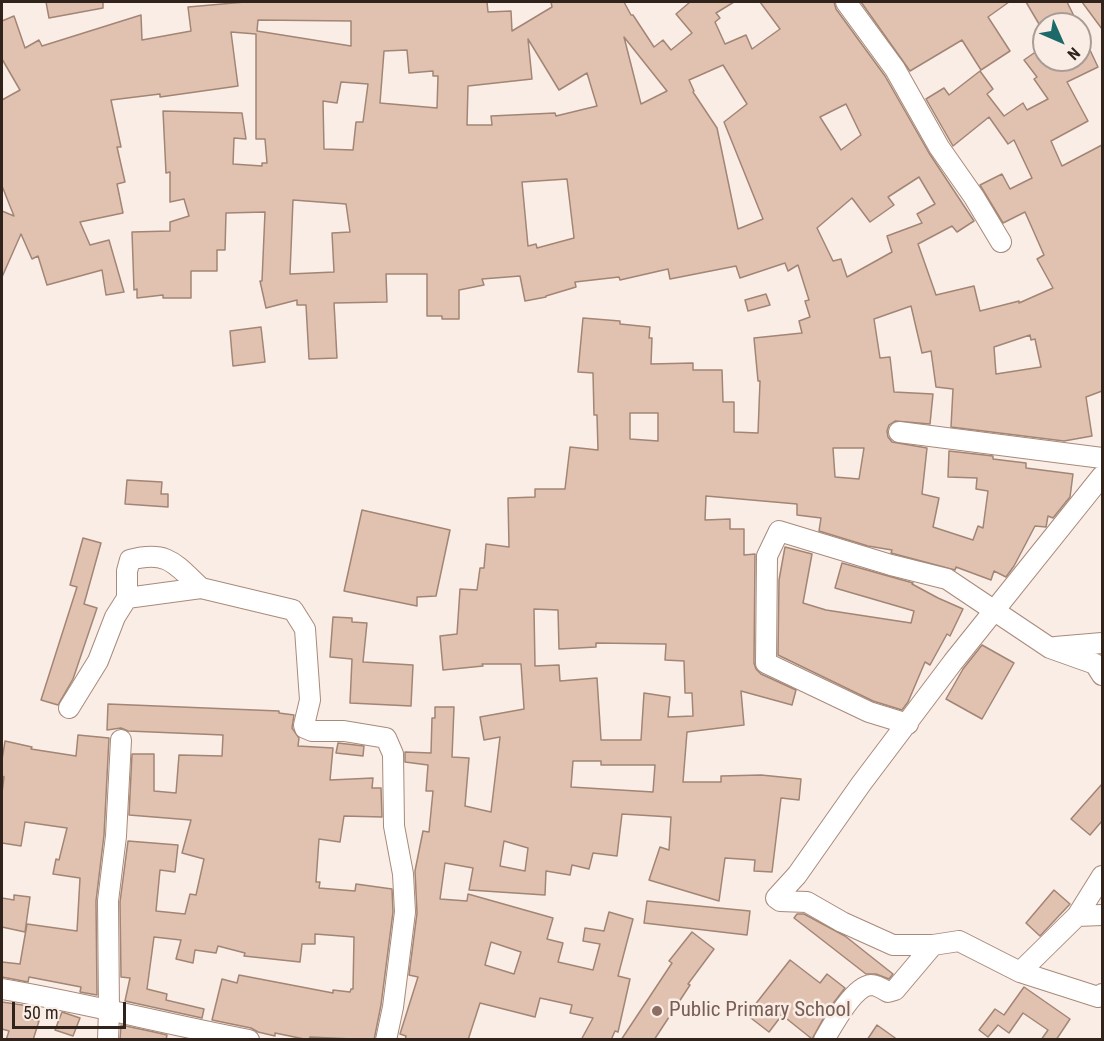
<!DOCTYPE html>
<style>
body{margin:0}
#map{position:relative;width:1104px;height:1041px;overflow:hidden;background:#faede6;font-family:"Roboto Condensed",sans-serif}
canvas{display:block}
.frame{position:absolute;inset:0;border:3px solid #2f231c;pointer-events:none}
.north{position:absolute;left:1032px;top:12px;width:60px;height:60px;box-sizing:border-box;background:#faede6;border:2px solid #a99c95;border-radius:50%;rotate:135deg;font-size:16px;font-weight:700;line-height:24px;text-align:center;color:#2f231c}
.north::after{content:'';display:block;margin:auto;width:21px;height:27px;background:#1c696a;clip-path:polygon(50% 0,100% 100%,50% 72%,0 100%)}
.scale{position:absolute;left:12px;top:1002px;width:114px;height:27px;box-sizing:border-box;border:3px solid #2f231c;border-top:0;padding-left:8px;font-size:18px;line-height:21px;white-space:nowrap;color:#2f231c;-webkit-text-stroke:4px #faede6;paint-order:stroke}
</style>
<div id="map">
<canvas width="1104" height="1041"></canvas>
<div class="frame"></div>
<div class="north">N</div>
<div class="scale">50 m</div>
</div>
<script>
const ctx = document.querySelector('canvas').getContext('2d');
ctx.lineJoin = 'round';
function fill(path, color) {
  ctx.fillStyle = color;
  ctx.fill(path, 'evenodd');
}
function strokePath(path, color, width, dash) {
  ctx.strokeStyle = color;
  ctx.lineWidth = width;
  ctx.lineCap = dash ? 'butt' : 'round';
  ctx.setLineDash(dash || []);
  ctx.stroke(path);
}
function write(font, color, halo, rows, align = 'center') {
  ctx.font = font + ' "Roboto Condensed",sans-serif';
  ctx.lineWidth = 5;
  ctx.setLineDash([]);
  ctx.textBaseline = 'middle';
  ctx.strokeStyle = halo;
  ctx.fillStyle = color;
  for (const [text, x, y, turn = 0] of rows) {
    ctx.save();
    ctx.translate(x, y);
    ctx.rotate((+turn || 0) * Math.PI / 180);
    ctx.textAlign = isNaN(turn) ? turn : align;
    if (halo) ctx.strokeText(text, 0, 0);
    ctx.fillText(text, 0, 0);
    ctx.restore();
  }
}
const building = new Path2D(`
 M46 2H103V8L49 18Z
 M245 2H487L488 12 511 11 512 31 552 7 551 2H624L631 15H633L654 47 663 40 671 50 692 33 676 14 690 2H734L716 13 720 18 715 22 725 44 746 35 752 49 780 29 760 2H834L836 9 885 76 929 153 974 221 957 232 952 226 918 244 936 295 974 286 980 311 1019 301V303L1053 288 1037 259 1044 255 1025 212 1003 223 980 185 1002 174 1010 189 1032 178 1014 140 1008 144 989 117 953 146 926 99 944 88 949 95 980 71 993 89 987 94 1004 116 1023 103 1027 110 1048 99 1034 79 1037 77 1024 60 1044 46V60H1080V29L1098 67 1067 82 1088 121 1051 141 1062 166 1102 145V391L1086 397 1092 436 1064 441 951 427 953 389 936 387 931 351 922 353 911 306 874 319 880 358 890 357 894 392 933 394 930 424 895 421 889 425 887 431 888 437 892 442 927 448 922 494 939 498 933 527 973 540 978 526 983 528 988 491 976 489 977 478 948 477 949 451 993 456V459L1026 463V468L1073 474 1070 497 1053 518 1048 516 1046 527 1035 526 1014 566 1006 577 994 571 991 580 956 567 955 570 891 553 892 550 868 546 819 531 821 518 797 515V504L706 496 705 520 730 519V529H744V555L755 554 754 663 756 669 761 674 796 690 792 705 741 691 744 725 687 732 683 782H721V776L761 775 801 779 799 800 781 798 772 872 754 871 755 860 725 858 719 901 649 880 660 847 669 850 671 817 622 814 617 856 593 853 589 869 572 865 570 875 546 871 545 895 469 890 473 868 445 863 440 899 467 901 468 894 553 918 547 939 563 943 558 962 593 970 600 944 583 941 585 928 604 931 609 912 633 919 618 976 630 979 618 1032 615 1031 611 1040H581L593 1018 570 1013 572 1005 540 998 535 1017 480 1003 468 1040H405L406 1036 400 1034 418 977 409 975 417 913 415 871 423 831 429 832 433 791H426L428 765 405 762V752L431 753 432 718H435V707H454L452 757 469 758 465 806 491 812 500 737 484 740 480 717 524 709 521 664H482L483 666 443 670 440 636 457 634 460 589 477 590 480 568H484L486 544 509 547 508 498 535 497V489H565L570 447 598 450 597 415H594L593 373 578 372 583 318 620 321V324L650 327 649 338H652L651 364 693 363V370H722L723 402H734V432L758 433 760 381H758L754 338 802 333 799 321 810 317 805 301 809 300 798 265 788 271 785 263 740 278 736 266 670 279 668 269 620 280 619 277 575 282 576 287 546 296V297L525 301 520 276 482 279 484 285 459 290V319H442V316H427V274H386L387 302 334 303 337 358 309 359 306 305H297V300L266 308 260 281H262L265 212 226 213 225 250H217V271H191V298H163V295L137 298V289L134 290 132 232 170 231V222L189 216 184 199 170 202V172L166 173 163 111 242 113 246 139 234 138 233 164 262 166V163H267L265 139H256V34L231 32 238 86 160 97V94L111 100 121 147H117L125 182 117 184 123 213 80 222 90 245 109 240 124 292 106 295 102 270 47 285 38 256 32 259 21 234 2 277V211L14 216 2 186V100L20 90 2 59V21L14 16 25 48 39 40 42 46 141 15 142 40 191 31 188 7ZM258 20 351 21V46L257 31ZM624 37 667 91 641 104ZM528 39 559 90 587 73 597 106 556 116 555 113 491 116 492 125H467L468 86 532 79ZM407 50 409 73 433 71V76H438L437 108 380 103 384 51ZM723 65 747 104 724 122 763 219 738 229 717 128 693 92 694 91 689 80ZM341 82 368 84 363 122H356L353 150 324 149 323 101 337 103ZM846 104 861 135 841 150 820 117ZM919 177 935 204 917 214 922 223 887 236 892 252 847 277 841 259 833 261 817 228 852 198 870 222 894 205 888 197ZM567 179 574 238 537 248 536 244 528 246 522 182ZM293 200 346 204 350 232 332 233 334 272 290 274ZM1030 335 1031 340 1035 339 1041 367 996 374 994 347ZM630 413H658V441L630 439ZM833 448H864L859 479 835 477ZM534 609 558 610 559 649 596 647V643L666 644 665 660 684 661 685 693H692L693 716 668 717 670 697 644 693 641 740H601L597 678 560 681 559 665 535 666ZM573 761H601V765H655L653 792 571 787ZM504 841 528 848 525 871 500 866ZM491 942 521 952 514 974 485 965Z
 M861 2H1009L988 17 1010 51 981 70 962 40 910 71Z
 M1026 2H1067L1078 24H1039Z
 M1082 2H1102V29Z
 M766 294 770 305 748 311 745 300Z
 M261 327 265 362 233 366 230 331Z
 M127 480 162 482 161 494H168V507L125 504Z
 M362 510 450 530 436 596 417 597V606L344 591Z
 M83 538 101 543 84 604 97 608 73 679 58 705 41 700 77 587 70 585Z
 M785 547 812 554 803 603 826 610 911 623 914 611 835 588 842 563 913 583 912 584 938 598 963 609 950 636 947 634 930 665 925 662 908 702 902 710 873 701 778 655 779 580Z
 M333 617 352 618V622L367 623 363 662 413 665 411 706 350 703 352 659 330 657Z
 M982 645 1014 663 982 719 946 699 963 669Z
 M108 704 279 711V713L294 715 292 728 299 738 298 746 333 748 330 780 373 778 372 788H381L382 817 344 816 340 842 319 839 316 882H320L319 888 355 891 356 884 392 889 393 912 381 1005 374 1040 310 1037 309 1040 275 1033V1036L258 1032 251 1028 212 1020 222 979 237 983 239 975 333 993V990L350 992 351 989H353L354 937 315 934V944H302L300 962 244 956 245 953 218 946 216 953 195 950 193 963 176 959 181 940 154 937 147 989 167 994 166 1000 204 1009 202 1018 125 1001 130 978 121 977 120 902 128 841 178 845 175 872 160 870 156 911 185 914 190 894 196 895 204 859 182 853 191 820 129 815 132 754H154V791L176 793 179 755 222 756 223 735 128 731 121 728 107 730Z
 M78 735 109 738 104 835 96 901 97 995 80 992 81 987 29 977 28 982 2 977V962L20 964 27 924 77 931 80 878 53 874 56 859 59 860 67 828 25 822 21 846 2 843V793L4 777 2 776V760L5 741 32 747 31 749 76 756Z
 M338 743 364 746 363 756 336 753Z
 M1102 784V821L1090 835 1071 819Z
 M1054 890 1070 904 1040 936 1026 923Z
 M14 895 30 897 25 932 2 927V898L14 900Z
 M647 901 750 911 747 935 644 923Z
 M797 914H804L845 936 893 974 889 979 876 974H866L794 918Z
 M692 932 714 949 688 984 690 985 654 1040H621L672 963 669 961Z
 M790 960 820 983 827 974 845 988 828 1010 812 1039 782 1015 769 1032 747 1015Z
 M1024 987 1070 1019 1056 1040H1041L1048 1030 1023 1013 1009 1033 998 1025 988 1037 979 1030 995 1009 1004 1015Z
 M2 1002 29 1006 26 1017 39 1021 33 1040H6L9 1031 2 1029Z
 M62 1012 80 1018 73 1036 55 1030Z
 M121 1025 154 1032 167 1035 166 1040H120Z
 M877 1025 898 1040H867Z`);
const minor = new Path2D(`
 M846 2 895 69 939 147 974 197 1001 242
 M899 432 1102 458
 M1102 476 953 662 861 784 797 875 776 898 780 901 807 902 842 922 893 945H933L959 941 1020 972 1077 916 1102 876
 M127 598V571L130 560C168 550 175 564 201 588
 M1055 647 1102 643
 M69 708 98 661 115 617 127 598 201 588 293 610 305 629 310 700 304 725 305 728 312 731H344L386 738 393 754 394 826 403 874 405 912 393 1007 386 1040
 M908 724 869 712 766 663 767 556 779 531 891 565 947 579 1050 648 1095 664 1102 675
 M1077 916 1102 915
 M1020 972 1098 997 1102 994
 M2 989C85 1003 166 1024 249 1040
 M108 1040 109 1010 108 901 116 836 121 740
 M824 1040C832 1026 854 986 871 985 876 985 883 989 888 992L895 990 933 945`);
const markers = [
 [657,1011,6,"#8d6e63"]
];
const educationNames = [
 ["Public Primary School",669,1011]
];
fill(building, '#e1c2b0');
strokePath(building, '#a28574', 1.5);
strokePath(minor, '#a98a7a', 22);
strokePath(minor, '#fff', 20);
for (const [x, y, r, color] of markers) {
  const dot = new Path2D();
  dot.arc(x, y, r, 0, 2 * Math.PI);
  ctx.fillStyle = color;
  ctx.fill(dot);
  strokePath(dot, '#faede6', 2);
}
write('21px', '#785e54', '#faede6', educationNames, 'left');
</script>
